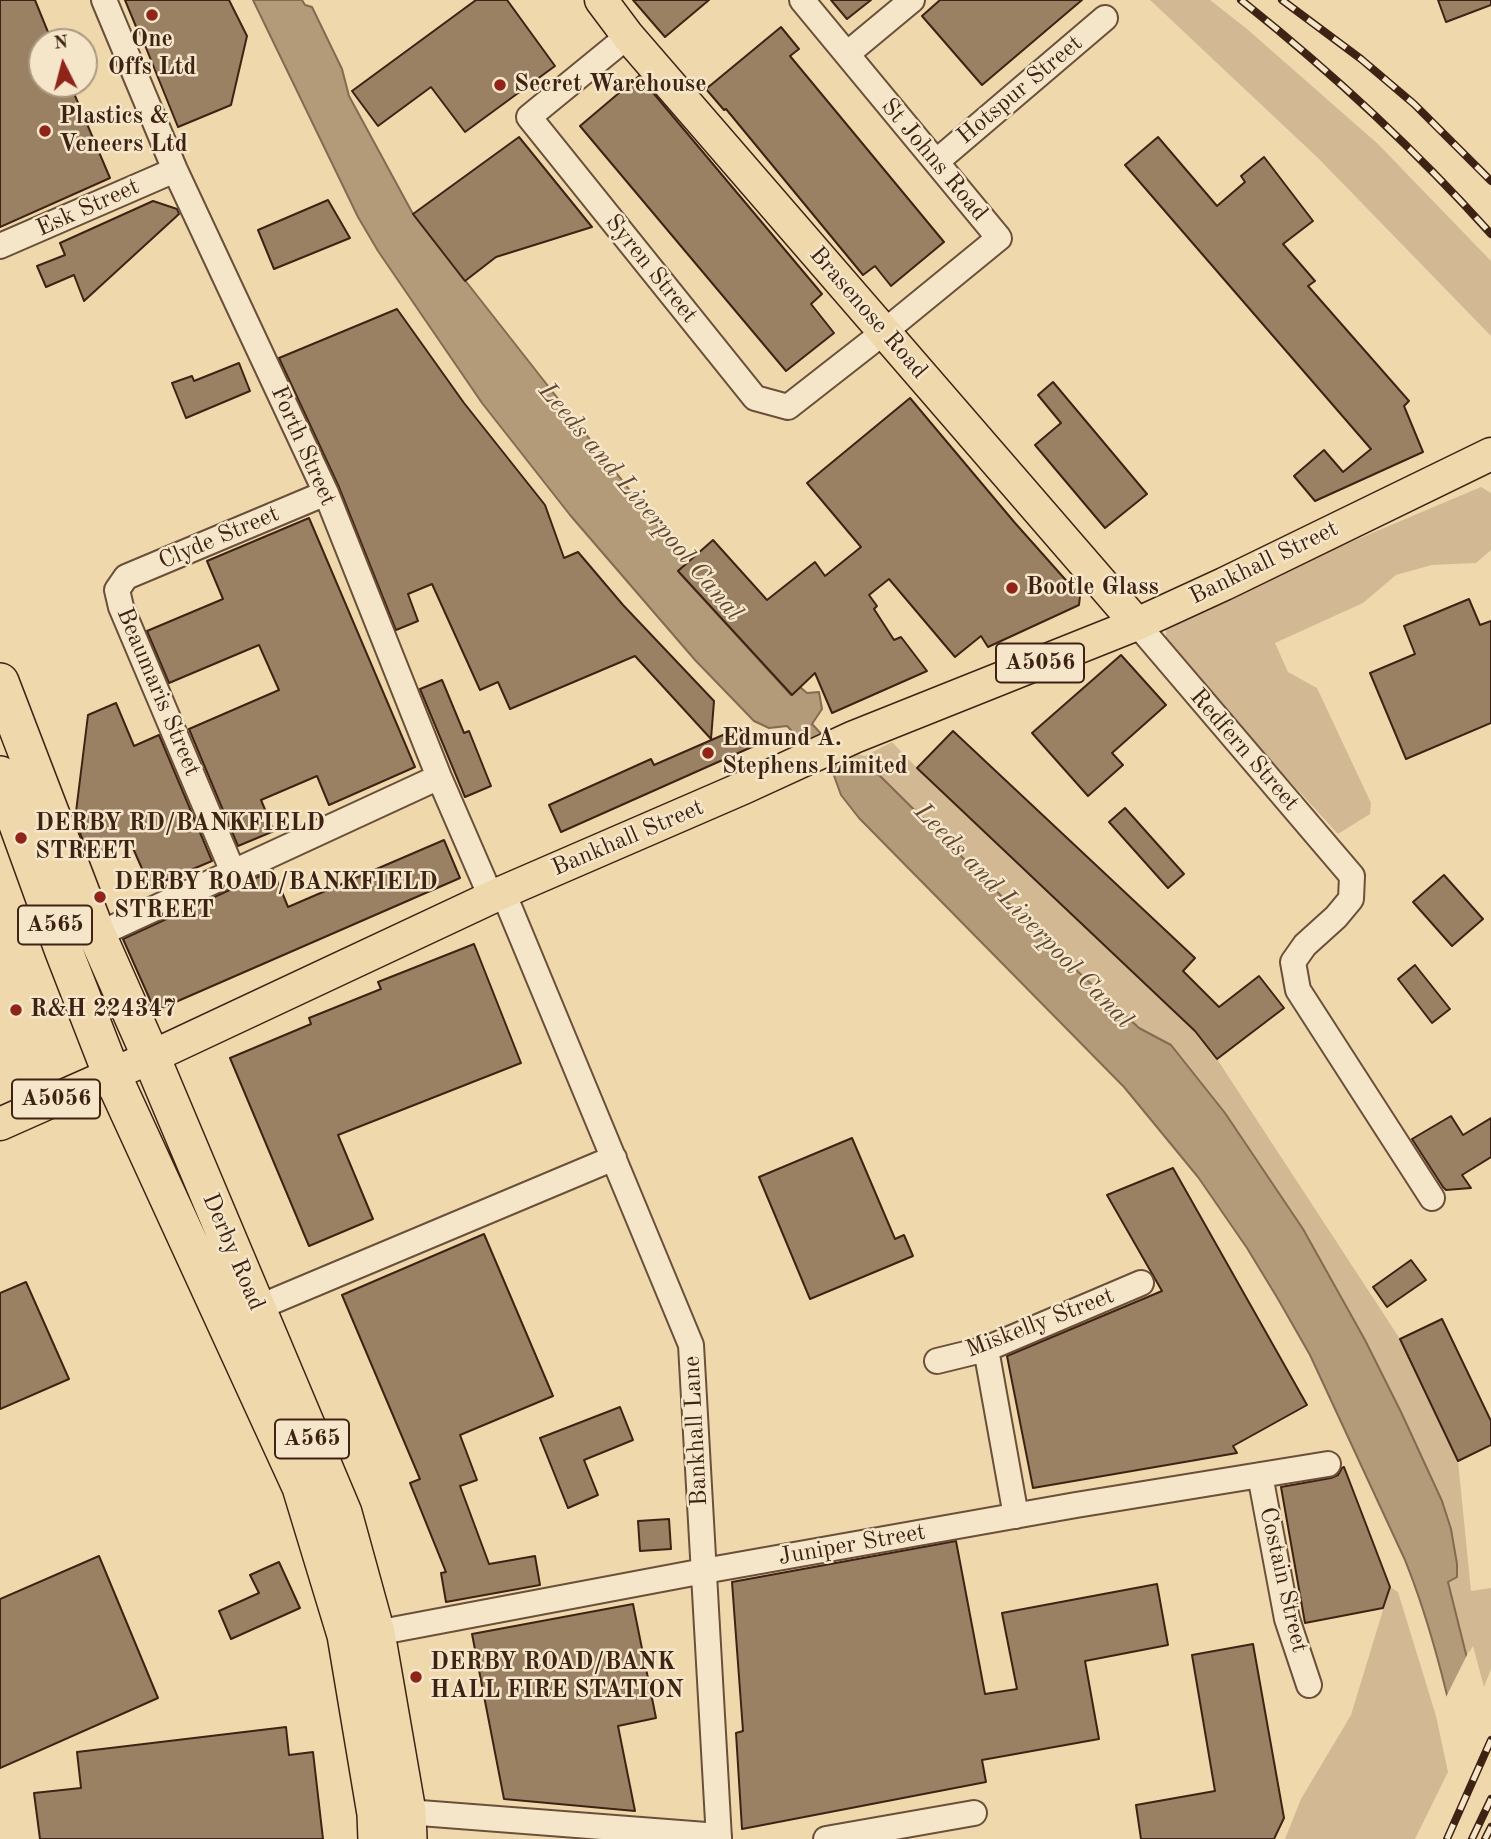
<!DOCTYPE html>
<style>
body{margin:0}
#map{position:relative;width:1491px;height:1839px;overflow:hidden;background:#f0d8ad;font-family:"Old Standard TT",serif}
canvas{display:block}
.north{position:absolute;left:28px;top:28px;width:70px;height:70px;box-sizing:border-box;background:#f5e6ca;border:2px solid #ac9881;border-radius:50%;rotate:354deg;font-size:19px;font-weight:700;line-height:28px;text-align:center;color:#3e2314}
.north::after{content:'';display:block;margin:auto;width:24px;height:32px;background:#8f2418;clip-path:polygon(50% 0,100% 100%,50% 72%,0 100%)}
</style>
<div id="map">
<canvas width="1491" height="1839"></canvas>
<div class="north">N</div>
</div>
<script>
const ctx = document.querySelector('canvas').getContext('2d');
ctx.lineJoin = 'round';
function fill(path, color) {
  ctx.fillStyle = color;
  ctx.fill(path, 'evenodd');
}
function strokePath(path, color, width, dash) {
  ctx.strokeStyle = color;
  ctx.lineWidth = width;
  ctx.lineCap = dash ? 'butt' : 'round';
  ctx.setLineDash(dash || []);
  ctx.stroke(path);
}
function write(font, color, halo, rows, align = 'center') {
  ctx.font = font + ' "Old Standard TT",serif';
  ctx.lineWidth = 5;
  ctx.setLineDash([]);
  ctx.textBaseline = 'middle';
  ctx.strokeStyle = halo;
  ctx.fillStyle = color;
  for (const [text, x, y, turn = 0] of rows) {
    ctx.save();
    ctx.translate(x, y);
    ctx.rotate((+turn || 0) * Math.PI / 180);
    ctx.textAlign = isNaN(turn) ? turn : align;
    if (halo) ctx.strokeText(text, 0, 0);
    ctx.fillText(text, 0, 0);
    ctx.restore();
  }
}
const green = new Path2D(`
 M1150 0H1210L1247 29 1378 144 1491 261V336L1319 159Z
 M1481 487 1491 493V550L1476 563 1432 565 1396 575 1363 603 1275 643 1288 672 1317 688 1371 803 1370 814 1338 834 1166 646V620Z
 M892 742 917 768 1193 1028 1217 1059 1400 1339 1458 1461 1471 1591 1491 1588V1669L1484 1687 1473 1646 1467 1656 1448 1582 1457 1577 1442 1501 1401 1412 1365 1340 1303 1229 1225 1113 1171 1045 1139 1028 1074 968 870 766H851L843 758 852 753 865 756Z
 M1390 1587 1398 1592 1436 1716 1448 1772 1415 1839H1285L1301 1799 1351 1715Z`);
const water = new Path2D(`
 M253 0H302L305 5 312 7 342 69 349 96 413 214 687 563 678 571 791 695 800 687 807 693 819 692 822 709 812 724 851 766H870L1074 968 1139 1028 1171 1045 1225 1113 1303 1229 1365 1340 1401 1412 1442 1501 1451 1529 1457 1564V1577L1448 1582 1491 1754V1839H1480C1458 1746 1441 1649 1405 1560L1310 1355 1278 1299 1247 1248 1198 1177 1124 1087 859 818 841 795 833 773 787 726 769 728 754 721 695 660 570 515 482 403 378 251 358 217Z`);
const pier = new Path2D(`
 M1469 1651 1491 1739V1839H1477L1444 1701Z`);
const building = new Path2D(`
 M0 0H35L52 42H42V84H70L110 178 0 227Z
 M125 0H229L247 36 231 105 178 127 138 28 137 29Z
 M476 0H507L555 66 465 132 431 87 378 126 352 91Z
 M633 0H709L665 37Z
 M831 0H871L847 19Z
 M940 0H1082L982 85 922 16Z
 M1438 0H1491V5L1446 22Z
 M781 27 799 49 790 56 944 242 891 286 875 266 863 275 726 109 724 110 706 89Z
 M639 76 822 294 811 304 834 333 786 371 580 126Z
 M519 137 592 227 496 257 465 281 413 214Z
 M1158 137 1217 206 1245 182 1241 176 1264 157 1313 221 1283 244 1315 281 1308 286 1409 401 1404 406 1423 452 1315 501 1294 476 1324 450 1343 472 1371 449 1125 165Z
 M328 200 350 238 274 269 258 230Z
 M153 201 177 209 179 214 84 301 74 275 46 287 37 266 65 255 60 243Z
 M397 309 464 403 545 505 564 558 578 552 623 605 714 701 711 739 635 656 510 709 498 682 480 690 432 584 408 594 418 621 396 630 339 487 279 358Z
 M239 363 250 391 186 418 172 383 192 376 194 381Z
 M1053 382 1147 494 1105 528 1035 445 1061 423 1038 395Z
 M910 398 1015 523 1080 596 1079 605 988 647 981 636 955 657 889 579 869 595 877 606 874 609 894 640 901 637 927 671 832 713 815 673 792 695 678 571 713 540 767 600 815 562 825 576 861 547 807 483Z
 M309 518 415 767 329 805 317 776 261 800 274 831 238 846 189 729 279 690 259 645 169 683 147 631 223 599 207 561Z
 M1469 599 1480 625 1491 621V723L1406 759 1370 673 1415 654 1404 626Z
 M1121 655 1166 705 1112 753 1123 765 1088 796 1032 733Z
 M442 680 464 733 469 731 491 786 465 797 420 689Z
 M116 703 134 746 159 735 212 861 150 887 129 839 89 856 75 820 88 715Z
 M739 728 754 746 561 832 549 805 651 759 654 765Z
 M953 731 1195 958 1183 971 1219 1007 1259 976 1284 1008 1217 1059 1195 1031 917 768Z
 M1125 808 1184 874 1168 888 1109 822Z
 M444 840 460 878 155 1011 123 939 273 870 288 907Z
 M1444 875 1483 919 1452 946 1413 902Z
 M474 944 521 1063 338 1135 373 1219 309 1246 230 1058 311 1024 309 1018 381 989 378 982Z
 M1415 965 1450 1009 1432 1023 1398 979Z
 M1451 1116 1463 1135 1491 1118V1157L1462 1175 1471 1188 1446 1190 1443 1187 1412 1139Z
 M852 1138 895 1239 904 1235 913 1256 810 1299 759 1177Z
 M1173 1168 1307 1405 1233 1446 1237 1453 1033 1488 1007 1356 1162 1291 1107 1195Z
 M484 1234 553 1396 460 1435 477 1480 460 1486 489 1564 535 1556 540 1585 446 1602 441 1573 446 1572 410 1483 420 1479 342 1295Z
 M1411 1260 1426 1280 1387 1307 1373 1287Z
 M26 1282 69 1379 0 1409V1293Z
 M1442 1319 1491 1421V1445L1458 1461 1400 1339Z
 M620 1407 633 1440 584 1460 598 1495 568 1508 540 1438Z
 M1344 1467 1390 1587 1383 1608 1305 1623 1281 1487 1331 1478 1338 1475 1342 1468Z
 M669 1519 671 1549 640 1551 638 1521Z
 M956 1541 985 1694 1017 1689 1002 1613 1157 1584 1168 1645 1085 1661 1099 1739 982 1760 986 1782 742 1829 736 1733 743 1731 732 1582Z
 M99 1556 158 1698 0 1768V1599Z
 M279 1562 300 1608 231 1639 219 1611 259 1593 250 1575Z
 M633 1604 656 1718 618 1726 635 1811 504 1799 472 1634Z
 M1253 1644 1284 1818 1274 1839H1141L1136 1805 1215 1791 1192 1655Z
 M286 1727 289 1755 313 1752 323 1839H40L34 1793 81 1788 77 1752Z`);
const minor = new Path2D(`
 M104 0 175 170 326 493 439 777 491 897
 M628 36 529 117 755 398 788 407 884 332 999 238 802 0
 M847 54 912 0
 M936 162 1105 18
 M0 246 175 170
 M1137 624 1352 876 1351 899 1336 917 1305 945 1293 962 1298 990 1432 1198
 M233 872 121 607 117 590 126 577 326 493
 M503 892 691 1345 719 1839
 M97 935 439 777
 M257 1308 614 1158
 M986 1349 1016 1516
 M937 1361 986 1349 1141 1283
 M1260 1475 1287 1619 1309 1685
 M376 1633 704 1571 1076 1505 1328 1464
 M407 1812 719 1836
 M826 1839 974 1813`);
const major = new Path2D(`
 M601 0 628 36 1137 624
 M0 1124 151 1057 503 892 743 788 854 737 1137 624 1224 584 1491 454`);
const highway = new Path2D(`
 M0 682 97 935 151 1057 343 1513 376 1633 407 1812 408 1839
 M0 775 63 949 112 1075 301 1487 346 1635 376 1814 377 1839`);
const rail = new Path2D(`
 M1241 0C1330 71 1415 149 1491 234
 M1282 0 1361 59 1414 104 1491 181
 M1447 1839 1491 1740
 M1472 1839 1491 1799
 M1485 1839 1491 1827`);
const markers = [
 [152,15,7,"#8f2418"],
 [500,85,7,"#8f2418"],
 [45,131,7,"#8f2418"],
 [1012,588,7,"#8f2418"],
 [708,753,7,"#8f2418"],
 [21,838,7,"#8f2418"],
 [100,897,7,"#8f2418"],
 [16,1010,7,"#8f2418"],
 [416,1677,7,"#8f2418"]
];
const shields = [
 [1040,663,88],
 [55,925,74],
 [56,1099,88],
 [312,1439,74]
];
const shieldNames = [
 ["A5056",1040,663],
 ["A565",55,925],
 ["A5056",56,1099],
 ["A565",312,1439]
];
const poiNames = [
 ["One",152,40,"center"],
 ["Offs Ltd",152,68,"center"],
 ["Secret Warehouse",514,85],
 ["Plastics &",59,117],
 ["Veneers Ltd",59,145],
 ["Bootle Glass",1026,588],
 ["Edmund A.",722,739],
 ["Stephens Limited",722,767],
 ["DERBY RD/BANKFIELD",35,824],
 ["STREET",35,852],
 ["DERBY ROAD/BANKFIELD",114,883],
 ["STREET",114,911],
 ["R&H 224347",30,1010],
 ["DERBY ROAD/BANK",430,1663],
 ["HALL FIRE STATION",430,1691]
];
const streetNames = [
 ["Hotspur Street",1020,90,-40],
 ["St Johns Road",934,160,50],
 ["Esk Street",88,208,-24],
 ["Syren Street",651,269,51],
 ["Brasenose Road",868,313,49],
 ["Forth Street",303,446,66],
 ["Clyde Street",219,538,-23],
 ["Bankhall Street",1264,563,-26],
 ["Beaumaris Street",158,692,67],
 ["Redfern Street",1244,750,49],
 ["Bankhall Street",628,838,-23],
 ["Derby Road",233,1252,67],
 ["Miskelly Street",1040,1323,-21],
 ["Bankhall Lane",696,1431,-93],
 ["Juniper Street",852,1545,-10],
 ["Costain Street",1283,1580,77]
];
const waterNames = [
 ["Leeds and Liverpool Canal",640,502,50],
 ["Leeds and Liverpool Canal",1023,916,46]
];
fill(green, '#d2b993');
fill(water, '#b39a79');
strokePath(water, '#846a51', 2);
fill(pier, '#f0d8ad');
fill(building, '#9b8164');
strokePath(building, '#3e2314', 2);
strokePath(minor, '#6a503a', 28);
strokePath(major, '#3e2314', 35);
strokePath(highway, '#3e2314', 40);
strokePath(minor, '#f5e6ca', 24);
strokePath(major, '#f0d8ad', 32);
strokePath(highway, '#f0d8ad', 37);
strokePath(rail, '#3e2314', 8);
strokePath(rail, '#f5e6ca', 5, [16]);
for (const [x, y, r, color] of markers) {
  const dot = new Path2D();
  dot.arc(x, y, r, 0, 2 * Math.PI);
  ctx.fillStyle = color;
  ctx.fill(dot);
  strokePath(dot, '#f5e6ca', 2.5);
}
for (const [x, y, w] of shields) {
  const box = new Path2D();
  box.roundRect(x - w / 2, y - 19.5, w, 39, 5);
  ctx.fillStyle = '#f5e6ca';
  ctx.fill(box);
  strokePath(box, '#3e2314', 2);
}
write('bold 23px', '#3e2314', null, shieldNames);
write('bold 24px', '#3e2314', '#f5e6ca', poiNames, 'left');
write('24px', '#3e2314', '#f5e6ca', streetNames);
write('italic 26px', '#614732', '#f5e6ca', waterNames);
</script>
